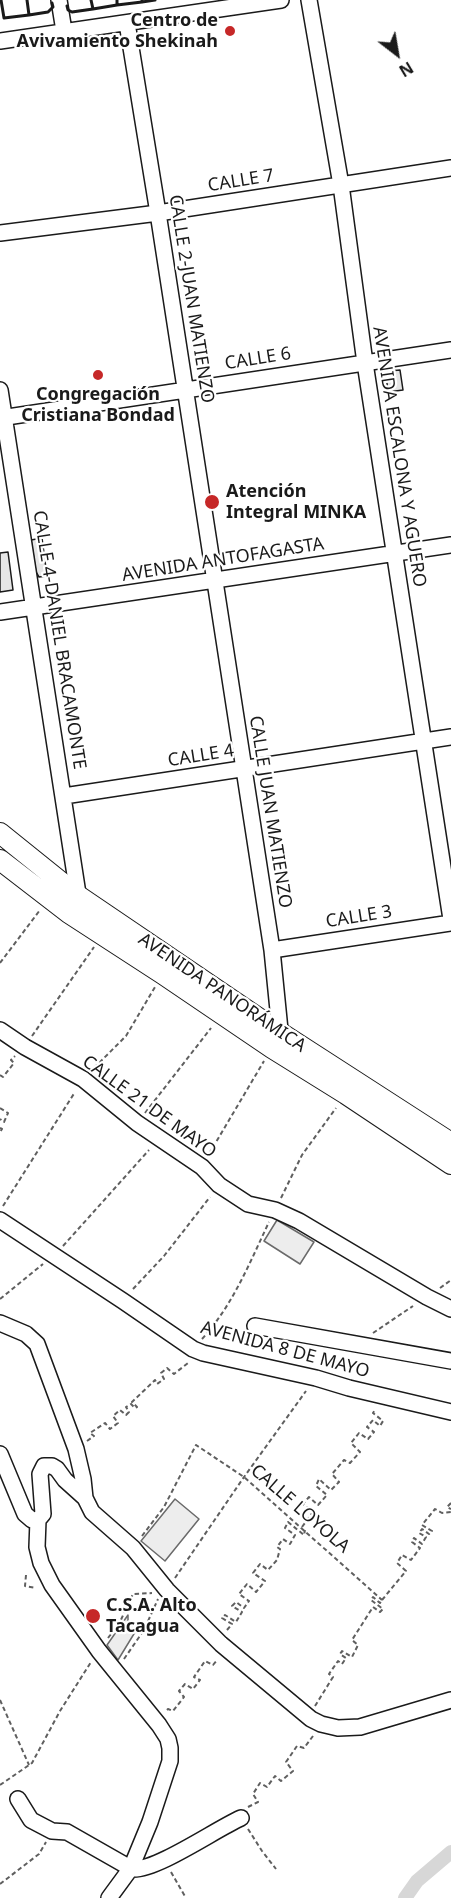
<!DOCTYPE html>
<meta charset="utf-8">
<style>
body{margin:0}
#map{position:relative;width:451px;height:1898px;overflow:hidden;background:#fff;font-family:"Noto Sans",sans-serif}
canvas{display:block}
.north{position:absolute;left:367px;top:24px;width:60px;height:60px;-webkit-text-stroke:4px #fff;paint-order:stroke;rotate:149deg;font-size:16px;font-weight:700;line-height:24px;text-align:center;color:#1a1a1a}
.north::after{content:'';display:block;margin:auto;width:21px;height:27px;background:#1a1a1a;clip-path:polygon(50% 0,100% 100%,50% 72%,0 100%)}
</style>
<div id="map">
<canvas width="451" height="1898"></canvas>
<div class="north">N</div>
</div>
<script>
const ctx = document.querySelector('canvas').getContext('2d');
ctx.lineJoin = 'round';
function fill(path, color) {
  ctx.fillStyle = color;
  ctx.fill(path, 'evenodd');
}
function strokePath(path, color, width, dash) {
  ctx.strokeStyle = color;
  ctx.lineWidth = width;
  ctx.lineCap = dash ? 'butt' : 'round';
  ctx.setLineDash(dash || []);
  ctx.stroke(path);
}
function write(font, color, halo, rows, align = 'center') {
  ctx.font = font + ' "Noto Sans",sans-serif';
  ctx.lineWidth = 4.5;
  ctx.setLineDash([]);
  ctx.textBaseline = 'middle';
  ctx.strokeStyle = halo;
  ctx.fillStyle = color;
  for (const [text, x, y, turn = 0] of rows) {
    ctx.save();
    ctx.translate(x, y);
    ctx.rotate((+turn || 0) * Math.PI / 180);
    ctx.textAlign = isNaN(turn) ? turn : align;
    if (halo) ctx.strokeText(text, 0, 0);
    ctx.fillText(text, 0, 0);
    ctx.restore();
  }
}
const built = new Path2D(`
 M277 1220 314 1242 300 1264 264 1241Z
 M175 1499 199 1519 165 1561 141 1541Z
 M128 1615V1621L132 1624H140L118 1660 107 1645Z`);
const canal = new Path2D(`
 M405 1898 417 1881 451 1852`);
const building = new Path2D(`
 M400 370 403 390 388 392 386 375 389 371Z
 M42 538 47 576 39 577 36 572 31 540Z
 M8 552 13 590 0 592V553Z`);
const path = new Path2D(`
 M0 963 40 910
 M32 1036 94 947
 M94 1068 126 1036 155 987
 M0 1075 3 1077 14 1063 11 1060 15 1056
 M0 1108 8 1113 4 1122 0 1119
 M145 1113 211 1028
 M0 1128 2 1129 0 1132
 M209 1154 264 1061
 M281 1198 302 1155 336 1108
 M3 1206 75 1092
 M63 1246 149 1150
 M440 1288 451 1280
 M133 1289 164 1256 210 1197
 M0 1299 43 1264
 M373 1333 413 1306
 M202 1339C233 1305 250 1262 269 1222
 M87 1441 94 1436 90 1433 105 1423 110 1429 118 1423 113 1416 120 1410 126 1415 129 1412 126 1407 131 1404 135 1408 137 1407 132 1402 155 1380 157 1384 164 1379 161 1373 167 1368 174 1374 188 1363
 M451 1503 447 1507 451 1509
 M302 1527 313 1512 303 1504 309 1497 318 1505 327 1495 316 1486 319 1479 331 1490 339 1482 332 1474 344 1460 350 1463 360 1452 351 1443 359 1433 368 1439 374 1432 367 1427 373 1420 380 1426 383 1421 373 1413 375 1410
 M142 1536 164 1507 196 1445 244 1477 382 1600
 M26 1575 25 1586 36 1588
 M175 1578 244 1477 306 1391
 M382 1600 406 1571 397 1563 402 1555 411 1560 420 1548 412 1542 414 1538 422 1544 426 1537 419 1533 422 1529 429 1534 432 1531 422 1525 435 1509 442 1513 451 1512
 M227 1630 232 1624 222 1618 225 1615 236 1622 242 1612 232 1606 236 1602 244 1608 249 1601 239 1594 247 1584 256 1592 265 1581 253 1573 260 1564 268 1570 277 1560 280 1549 277 1547 283 1539 290 1544 295 1535 285 1528 288 1522 304 1535 305 1530
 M108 1638 119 1624 133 1594 152 1593
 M124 1659 144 1630 158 1599
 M0 1700 29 1765
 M315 1706 333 1677 329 1674 338 1661 342 1664 346 1658 340 1654 342 1651 352 1657 358 1645 352 1640 373 1607 380 1612 383 1609 371 1600 373 1597 380 1603 382 1600
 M167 1710 168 1709 173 1711 184 1697 179 1691 185 1684 193 1689 200 1680 194 1677 205 1661 213 1665 217 1660
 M0 1785 32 1763 60 1711 91 1662
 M248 1807 258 1802 253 1794 260 1783 267 1787 275 1776 281 1781 293 1771 286 1762 297 1746 304 1748 313 1736
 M248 1829 262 1851 276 1869
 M171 1872 186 1898
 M0 1884 39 1854 46 1842`);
const minor = new Path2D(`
 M59 0 64 31
 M309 0 341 185 365 363 451 919
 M127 23 158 213 272 950 280 1030 276 1039
 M0 41 281 0
 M0 233 158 213 451 168
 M0 390 78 894 75 899
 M0 418 451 350
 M0 612 451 545
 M64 796 451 737
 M272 950 451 923
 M0 1030 25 1047 83 1079 137 1123 202 1167 219 1185 248 1204 275 1210 299 1221 427 1297 451 1309
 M0 1220 123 1301 193 1349 203 1353 316 1378 349 1388 451 1412
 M0 1323 26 1334 37 1344 76 1449 83 1479 85 1498 92 1512 133 1548 167 1590 221 1644 311 1719 321 1724 338 1728 360 1727 451 1700
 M255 1326 451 1361
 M0 1454 25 1514 32 1520H38
 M85 1498 65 1480 57 1469 52 1466H44L40 1474 43 1514 38 1520 37 1547 41 1563 52 1585 99 1651 159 1725 168 1739 170 1748V1761L150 1822 131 1868 109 1898
 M18 1799 31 1820 52 1831 67 1832 132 1869C156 1871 216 1829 241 1818`);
const major = new Path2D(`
 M0 833 77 895 279 1032 451 1143
 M0 860 69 913 163 974 272 1048 346 1094 451 1164`);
const wall = new Path2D(`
 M1 0 4 18 29 15
 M27 0 29 15 48 12 53 7 52 3
 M91 0 93 9 117 5
 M117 0V5L142 2
 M142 0V2L155 0
 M67 6 68 10 72 12 93 9`);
const markers = [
 [230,31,6,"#c62828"],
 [98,375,6,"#c62828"],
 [212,502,8,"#c62828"],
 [93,1616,8,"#c62828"]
];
const poiNames = [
 ["Centro de",218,21,"right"],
 ["Avivamiento Shekinah",218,42,"right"],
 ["Congregación",98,395,"center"],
 ["Cristiana Bondad",98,416,"center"],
 ["Atención",226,492],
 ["Integral MINKA",226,513],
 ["C.S.A. Alto",106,1606],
 ["Tacagua",106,1627]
];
const streetNames = [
 ["CALLE 7",241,181,-9],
 ["CALLE 2-JUAN MATIENZO",191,299,81],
 ["CALLE 6",258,359,-9],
 ["AVENIDA ESCALONA Y AGUERO",399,457,81],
 ["AVENIDA ANTOFAGASTA",223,560,-9],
 ["CALLE 4-DANIEL BRACAMONTE",59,640,81],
 ["CALLE 4",201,756,-9],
 ["CALLE JUAN MATIENZO",270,812,81],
 ["CALLE 3",359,917,-9],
 ["AVENIDA PANORÁMICA",222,993,34],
 ["CALLE 21 DE MAYO",149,1107,36],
 ["AVENIDA 8 DE MAYO",285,1350,15],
 ["CALLE LOYOLA",300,1509,41]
];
fill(built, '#ededed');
strokePath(built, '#6a6a6a', 1.5);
strokePath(canal, '#d7d7d7', 14);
fill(building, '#e6e6e6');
strokePath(building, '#1a1a1a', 1.5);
strokePath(minor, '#1a1a1a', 18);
strokePath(major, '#1a1a1a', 22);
strokePath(path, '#5f5f5f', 2, [4.5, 3]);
strokePath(minor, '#fff', 15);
strokePath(major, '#fff', 20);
strokePath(wall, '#1a1a1a', 3);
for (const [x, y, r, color] of markers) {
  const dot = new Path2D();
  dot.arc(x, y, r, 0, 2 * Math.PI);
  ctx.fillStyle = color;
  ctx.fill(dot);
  strokePath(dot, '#fff', 2);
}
write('bold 18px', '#1a1a1a', '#fff', poiNames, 'left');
write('18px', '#1a1a1a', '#fff', streetNames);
</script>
